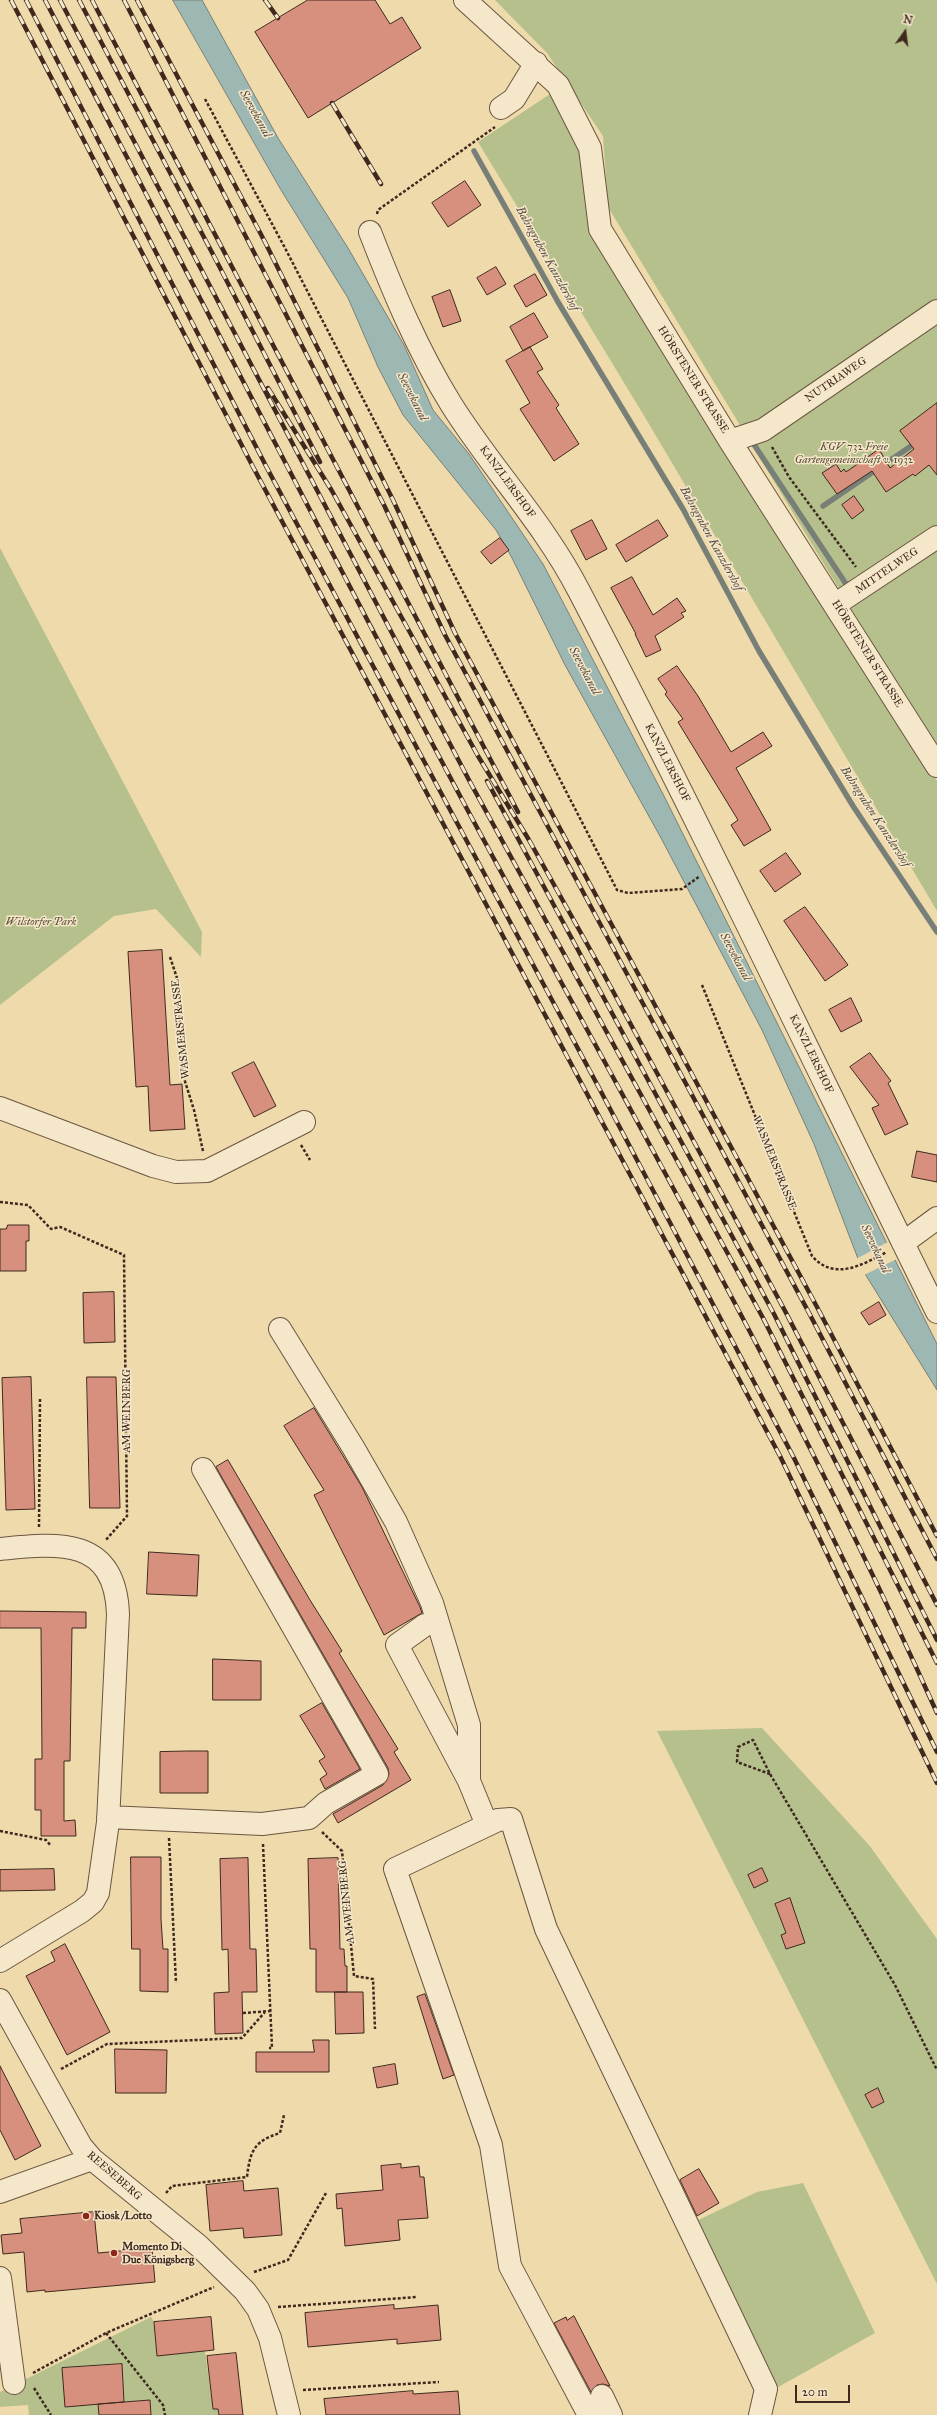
<!DOCTYPE html>
<meta charset="utf-8">
<style>
body{margin:0}
#map{position:relative;width:937px;height:2415px;overflow:hidden;background:#efdaac;font-family:"IM FELL Great Primer",serif}
canvas{display:block}
.north{position:absolute;left:885px;top:12px;width:40px;height:40px;-webkit-text-stroke:3px #f5e7c9;paint-order:stroke;rotate:14deg;font-size:11px;font-weight:700;line-height:16px;text-align:center;color:#3f291e}
.north::after{content:'';display:block;margin:auto;width:14px;height:18px;background:#3f291e;clip-path:polygon(50% 0,100% 100%,50% 72%,0 100%)}
.scale{position:absolute;left:795px;top:2385px;width:55px;height:18px;box-sizing:border-box;border:2px solid #3f291e;border-top:0;padding-left:5px;font-size:12px;line-height:14px;white-space:nowrap;color:#3f291e;-webkit-text-stroke:3px #f5e7c9;paint-order:stroke}
</style>
<div id="map">
<canvas width="937" height="2415"></canvas>
<div class="north">N</div>
<div class="scale">20 m</div>
</div>
<script>
const ctx = document.querySelector('canvas').getContext('2d');
ctx.lineJoin = 'round';
function fill(path, color) {
  ctx.fillStyle = color;
  ctx.fill(path, 'evenodd');
}
function strokePath(path, color, width, dash) {
  ctx.strokeStyle = color;
  ctx.lineWidth = width;
  ctx.lineCap = dash ? 'butt' : 'round';
  ctx.setLineDash(dash || []);
  ctx.stroke(path);
}
function write(font, color, halo, rows, align = 'center') {
  ctx.font = font + ' "IM FELL Great Primer",serif';
  ctx.lineWidth = 3;
  ctx.setLineDash([]);
  ctx.textBaseline = 'middle';
  ctx.strokeStyle = halo;
  ctx.fillStyle = color;
  for (const [text, x, y, turn = 0] of rows) {
    ctx.save();
    ctx.translate(x, y);
    ctx.rotate((+turn || 0) * Math.PI / 180);
    ctx.textAlign = isNaN(turn) ? turn : align;
    if (halo) ctx.strokeText(text, 0, 0);
    ctx.fillText(text, 0, 0);
    ctx.restore();
  }
}
const green = new Path2D(`
 M495 0H937V751L608 207 603 136 547 53Z
 M550 94 577 142 595 241 937 781V911L646 419 478 142Z
 M0 548 202 932 201 957 156 909 114 916 0 1005Z
 M762 1728 869 1845 937 1939V2284L657 1731Z
 M803 2183 875 2333 771 2391 692 2223 757 2192Z
 M151 2317 154 2322 157 2356 205 2351 213 2409H218L219 2415H151L150 2400 124 2402 121 2364 62 2368 119 2402 120 2415H29L28 2405 0 2407V2392Z`);
const water = new Path2D(`
 M173 0H202L278 138 348 248 404 345 433 410 469 454 543 564 664 796 937 1344V1390L862 1269 814 1144 762 1030 661 838 565 665 511 556 496 530 403 415 378 367 348 298 281 190Z`);
const pier = new Path2D(`
 M888 1242 897 1259 864 1275 856 1259Z`);
const stream = new Path2D(`
 M474 151 558 302 683 509 759 651 853 806 937 932
 M753 438V443L850 590
 M823 506 917 442`);
const building = new Path2D(`
 M308 0H375L390 24 402 17 421 48 308 118 255 32Z
 M465 181 481 205 448 227 432 203Z
 M496 267 506 284 487 295 477 278Z
 M535 274 547 295 526 307 514 286Z
 M450 290 461 321 443 327 432 297Z
 M534 313 548 337 523 351 510 327Z
 M530 347 543 369 537 372 559 405 556 408 579 444 554 461 520 409 530 403 506 361Z
 M937 403V475L929 465 915 476 913 474 886 492 872 471 837 494 822 473 836 464 841 472 844 469 846 472 879 449 890 468 914 449 900 431Z
 M854 496 864 510 852 519 842 505Z
 M592 520 607 549 586 560 571 531Z
 M658 520 668 536 626 562 616 545Z
 M500 538 509 550 491 564 481 552Z
 M632 577 653 615 677 598 686 611 681 613 684 617 655 636 661 650 646 657 635 634H636L611 588Z
 M677 666 698 696 731 752 763 732 772 746 736 768 771 830 744 846 731 825 738 820 678 722 683 719 665 694 667 692 658 679Z
 M786 853 801 874 775 892 760 871Z
 M805 907 848 965 825 981 784 921Z
 M162 950 170 1085 182 1084 185 1129 150 1131 148 1086 136 1087 128 952Z
 M851 998 862 1021 841 1032 829 1010Z
 M870 1053 891 1081 888 1083 908 1124 885 1135 872 1108 879 1105 850 1067Z
 M254 1062 276 1106 254 1117 232 1073Z
 M917 1151 937 1155V1182L912 1177Z
 M8 1225H29V1241H26V1271H0V1229H6Z
 M114 1292 115 1342 84 1343 83 1293Z
 M879 1302 886 1315 869 1325 861 1313Z
 M31 1377 35 1509 6 1510 2 1378Z
 M87 1377H116L120 1508H90Z
 M314 1408 362 1487 420 1607 422 1613 384 1635 314 1495 324 1490 284 1426Z
 M228 1460 310 1600 342 1651 339 1653 398 1749 394 1752 411 1780 338 1823 333 1814 383 1785 389 1774 388 1768 216 1467Z
 M149 1552 199 1555 197 1596 147 1594Z
 M0 1611 86 1612V1628H72L70 1761H64V1821L75 1820 76 1836H41V1810H35V1759H42L41 1628H0Z
 M213 1659 261 1661V1700H213Z
 M322 1703 360 1769 325 1789 320 1779 327 1774 319 1761 325 1757 300 1716Z
 M187 1751H208V1793H160V1752Z
 M131 1857H161V1919L163 1949H168V1992L140 1991V1949H132Z
 M248 1858 250 1949H256L257 1992H242L243 2033 215 2034 214 1993 229 1992 228 1949 222 1950 220 1859Z
 M338 1858 340 1949H344L345 1966H347V1992H316V1949H310L308 1859Z
 M762 1868 768 1881 754 1888 748 1875Z
 M54 1869 55 1890 0 1891V1870Z
 M790 1898 805 1943 786 1949 781 1935 786 1933 775 1904Z
 M65 1944 110 2032 67 2055 26 1976 55 1961 51 1952Z
 M335 1992H363L364 2033 336 2034Z
 M425 1994 454 2075 443 2079 417 1997Z
 M313 2040H329V2072H256V2052H314Z
 M115 2049 167 2050 166 2093H116Z
 M395 2064 398 2084 377 2088 373 2068Z
 M0 2066 41 2146 15 2160 0 2130Z
 M878 2088 884 2102 872 2108 865 2095Z
 M401 2164V2168L419 2166 420 2177H424L428 2218 398 2220 400 2240 345 2246 342 2208 337 2209 336 2194 383 2190 381 2166Z
 M699 2169 719 2203 697 2216 680 2180Z
 M243 2181 244 2191 278 2188 282 2235 244 2238 243 2228 210 2231 206 2185Z
 M94 2212 98 2253 152 2248 155 2282 45 2292V2290L27 2292 24 2252 3 2254 1 2235 22 2233 20 2219Z
 M394 2305V2309L438 2305 441 2340 397 2344V2339L308 2347 305 2313Z
 M574 2316 610 2386 603 2384 597 2385 591 2392 554 2323 566 2317 567 2320Z
 M211 2317 214 2350 157 2356 154 2322Z
 M236 2353 243 2415H219L218 2409H213L207 2356Z
 M122 2364 124 2402 150 2400 151 2415H99L98 2404 124 2402 65 2407 62 2368Z
 M413 2391V2394L458 2391 460 2415H326L324 2399Z`);
const path = new Path2D(`
 M205 99 285 248 615 886 617 890 628 893 682 889 700 876
 M377 214 378 210 495 127
 M772 447 789 477 856 567
 M170 957 177 978 183 1075 194 1110 203 1151
 M702 985 812 1256C835 1282 863 1264 887 1252
 M301 1145 310 1160
 M0 1202 28 1205 51 1229 60 1227 124 1255 127 1516 105 1541
 M39 1527 40 1399
 M770 1774 737 1762 738 1747 753 1740 770 1774 895 1985 937 2070
 M0 1831 46 1840 51 1846
 M322 1832 342 1851 354 1976 373 1979 375 2029
 M169 1838 176 1983
 M263 1844 272 2048H269
 M243 2013 271 2011
 M61 2069 107 2044 242 2038 265 2012
 M166 2193 172 2186 247 2177C250 2151 254 2141 280 2133L284 2115
 M254 2272 288 2260 326 2193
 M278 2307 417 2297
 M106 2333 163 2405 165 2415
 M33 2373 106 2333 214 2287
 M34 2388 51 2415
 M303 2390 439 2382`);
const minor = new Path2D(`
 M465 0 558 85 590 148 600 229 730 441 937 766
 M501 108 514 99 536 63
 M370 232C393 291 417 349 451 404 491 468 544 523 579 591 703 829 818 1071 937 1312
 M730 441 763 430 937 311
 M836 604 937 537
 M0 1108 153 1166 176 1172 207 1171 304 1122
 M903 1243 937 1218
 M280 1329 353 1447 396 1522 432 1603 469 1725V1781
 M0 1549C59 1543 115 1537 118 1614L108 1822 98 1893 93 1902 82 1911 0 1961
 M425 1625 397 1645 469 1781 487 1825
 M108 1817 262 1824 309 1818 326 1803 377 1774 203 1469
 M0 2000 81 2146 92 2159 199 2246 245 2291 258 2309 270 2338 289 2415
 M0 2192 92 2159
 M0 2278 14 2383
 M602 2396 611 2415
 M589 2415 510 2266 491 2145 395 1869 498 1820 511 1819 546 1929 766 2389 760 2415`);
const rail = new Path2D(`
 M11 0 252 465 780 1456 937 1783
 M26 0 267 468 598 1086 794 1458 937 1752
 M45 0C186 269 324 541 467 809 628 1108 798 1403 937 1713
 M60 0 470 782 763 1318 937 1663
 M79 0 217 262 320 462
 M92 0 518 812
 M124 0 384 505 445 635 808 1311 937 1559
 M137 0 265 242 393 500 455 633 817 1307 937 1536
 M265 0 278 18
 M332 103 381 184
 M268 388 332 491 478 756 529 840 601 969 784 1309 937 1605
 M487 781 774 1314 937 1640`);
const markers = [
 [86,2216,4,"#8f2418"],
 [114,2253,4,"#8f2418"]
];
const streetNames = [
 ["HÖRSTENER STRASSE",693,380,58],
 ["NUTRIAWEG",836,380,-34],
 ["KANZLERSHOF",507,482,54],
 ["MITTELWEG",887,571,-34],
 ["HÖRSTENER STRASSE",867,654,58],
 ["KANZLERSHOF",667,763,63],
 ["WASMERSTRASSE",181,1029,-96],
 ["KANZLERSHOF",811,1054,64],
 ["WASMERSTRASSE",774,1163,68],
 ["AM WEINBERG",127,1411,-90],
 ["AM WEINBERG",347,1902,-96],
 ["REESEBERG",114,2176,41]
];
const parkNames = [
 ["KGV 732 Freie",854,447],
 ["Gartengemeinschaft v. 1932",854,460],
 ["Wilstorfer Park",41,922]
];
const poiNames = [
 ["Kiosk /Lotto",94,2216],
 ["Momento Di",122,2247],
 ["Due Königsberg",122,2260]
];
const waterNames = [
 ["Seevekanal",255,114,61],
 ["Bahngraben Kanzlershof",547,259,61],
 ["Seevekanal",412,397,63],
 ["Bahngraben Kanzlershof",711,539,61],
 ["Seevekanal",584,671,62],
 ["Bahngraben Kanzlershof",875,817,57],
 ["Seevekanal",735,957,62],
 ["Seevekanal",875,1249,65]
];
fill(green, '#b5c08c');
fill(water, '#9db8b3');
strokePath(water, '#777f77', 1);
fill(pier, '#efdaac');
strokePath(stream, '#777f77', 5.5);
fill(building, '#d8907e');
strokePath(building, '#3f291e', 1);
strokePath(minor, '#6b5542', 24);
strokePath(path, '#3f291e', 2.5, [3, 2]);
strokePath(minor, '#f5e7c9', 22);
strokePath(rail, '#3f291e', 4.5);
strokePath(rail, '#f5e7c9', 3, [9]);
for (const [x, y, r, color] of markers) {
  const dot = new Path2D();
  dot.arc(x, y, r, 0, 2 * Math.PI);
  ctx.fillStyle = color;
  ctx.fill(dot);
  strokePath(dot, '#f5e7c9', 1.5);
}
write('11px', '#3f291e', '#f5e7c9', streetNames);
write('italic 11px', '#5c4f3a', '#f5e7c9', parkNames);
write('bold 11px', '#3f291e', '#f5e7c9', poiNames, 'left');
write('italic 12px', '#564d43', '#f5e7c9', waterNames);
</script>
